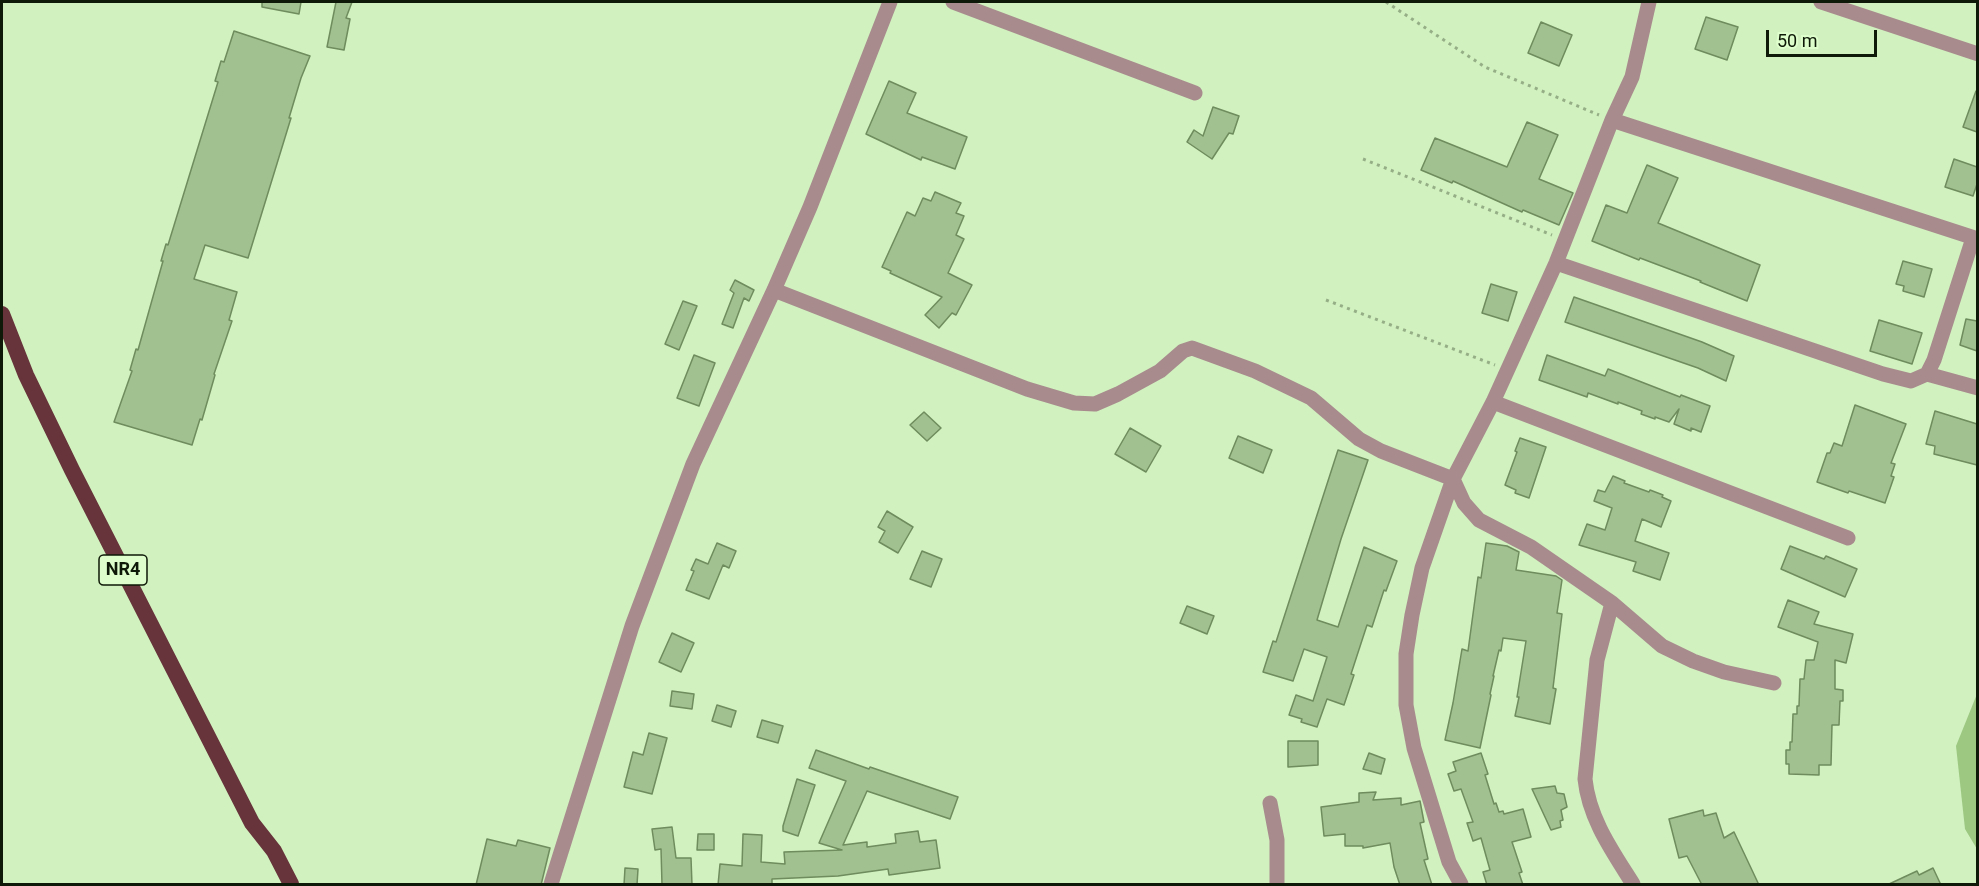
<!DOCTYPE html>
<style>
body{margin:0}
#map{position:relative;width:1979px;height:886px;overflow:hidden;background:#d1f1bf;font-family:Roboto,sans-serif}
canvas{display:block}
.frame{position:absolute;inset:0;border:3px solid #0e1907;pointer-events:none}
.scale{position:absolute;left:1766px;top:30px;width:111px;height:27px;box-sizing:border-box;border:3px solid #0e1907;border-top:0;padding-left:8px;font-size:18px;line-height:21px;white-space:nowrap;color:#0e1907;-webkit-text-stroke:4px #deffcc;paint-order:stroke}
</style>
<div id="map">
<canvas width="1979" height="886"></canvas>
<div class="frame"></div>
<div class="scale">50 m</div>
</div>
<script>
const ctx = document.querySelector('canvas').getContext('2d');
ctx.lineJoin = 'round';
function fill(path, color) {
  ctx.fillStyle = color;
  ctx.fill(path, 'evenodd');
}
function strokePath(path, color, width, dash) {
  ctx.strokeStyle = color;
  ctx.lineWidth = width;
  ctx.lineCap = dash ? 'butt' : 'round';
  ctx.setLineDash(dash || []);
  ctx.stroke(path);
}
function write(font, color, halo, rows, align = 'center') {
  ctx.font = font + ' Roboto,sans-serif';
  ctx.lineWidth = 4.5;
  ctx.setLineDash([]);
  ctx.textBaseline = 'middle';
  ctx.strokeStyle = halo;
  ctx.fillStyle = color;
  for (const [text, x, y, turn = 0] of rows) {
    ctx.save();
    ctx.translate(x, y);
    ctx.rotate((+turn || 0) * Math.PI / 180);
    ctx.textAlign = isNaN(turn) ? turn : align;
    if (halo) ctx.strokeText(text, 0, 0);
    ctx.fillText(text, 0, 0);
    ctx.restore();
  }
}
const green = new Path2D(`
 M1977 694V849L1965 829 1956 746Z`);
const building = new Path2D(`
 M262 2H301L299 14 262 7Z
 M336 2H352L346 18 350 19 344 50 327 47Z
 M1706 17 1738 27 1727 60 1695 49Z
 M1541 22 1572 35 1559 66 1528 53Z
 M234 31 310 56 301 78 289 118H291L248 258 205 245 194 279 237 292 229 320 232 321 214 374 215 375 202 420 200 419 192 445 114 422 132 371 130 370 136 349 138 350 163 261H161L166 244 168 245 218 82 215 81 221 61 224 62Z
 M889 81 916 93 907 113 967 137 955 169 922 157 921 160 866 134Z
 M1976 91H1977V132L1963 127Z
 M1213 107 1239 116 1233 134 1229 133 1212 159 1187 142 1194 130 1203 136Z
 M1527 122 1558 135 1539 179 1573 193 1559 225 1523 210 1522 212 1453 181 1452 183 1421 170 1435 138 1507 167Z
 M1954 159 1977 167V184L1973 196 1945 187Z
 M1647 165 1678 178 1658 223 1760 265 1747 301 1700 282 1701 281 1640 258 1639 260 1592 241 1606 205 1627 213Z
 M935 192 961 203 956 213 964 216 956 235 964 239 948 273 972 285 956 315 952 313 939 328 925 315 942 297 890 273 891 271 882 267 907 212 915 216 923 198 931 201Z
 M1903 261 1932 269 1924 297 1903 291 1904 286 1896 284Z
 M735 280 754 290 749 301 744 298 733 328 722 324 734 293 730 290Z
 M1491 284 1517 292 1508 321 1482 313Z
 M1574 297 1702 342 1734 356 1726 381 1698 368 1565 322Z
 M683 301 697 306 679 350 665 344Z
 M1966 319 1977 321V351L1960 345Z
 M1879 320 1922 333 1912 364 1870 351Z
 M694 355 715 363 699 406 677 398Z
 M1547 355 1605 376 1608 369 1680 397 1681 395 1710 406 1701 432 1691 428V431L1674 424 1679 409 1669 422 1655 417V419L1641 414 1642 411 1618 402V404L1588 393 1587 397 1539 380Z
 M1855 405 1906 424 1891 463 1895 464 1891 476 1894 477 1885 503 1849 491 1848 493 1817 482 1827 453H1830L1834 443 1842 446Z
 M1935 411 1977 424V465L1934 454 1935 446 1926 444Z
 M924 412 941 428 927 441 910 425Z
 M1130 428 1161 446 1146 472 1115 454Z
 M1238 436 1272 450 1263 473 1229 458Z
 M1520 438 1546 447 1529 498 1515 493 1516 490 1505 485 1517 452 1515 451Z
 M1338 450 1368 460 1341 539 1317 620 1338 627 1364 547 1397 561 1386 591 1384 590 1372 627 1367 625 1351 674 1354 675 1344 705 1327 699 1317 727 1301 722 1302 719 1289 715 1296 695 1313 701 1327 657 1304 649 1293 681 1263 672 1273 641 1276 642Z
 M1613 476 1625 481 1624 483 1649 492 1650 490 1663 495 1662 497 1671 501 1661 527 1642 519 1635 541 1669 553 1660 580 1633 571 1636 562 1579 545 1587 524 1605 530 1612 508 1594 501 1598 490 1605 492Z
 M887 511 913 527 898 553 879 542 885 531 878 527Z
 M717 543 736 551 729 568 723 565 709 599 686 590 694 571 691 570 696 559 708 564Z
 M1486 543 1507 546 1519 552 1516 570 1556 576 1562 580 1557 613 1562 614 1553 688 1556 689 1550 724 1515 716 1519 697H1517L1526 641 1503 638 1501 651 1499 650 1493 676H1494L1490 694 1491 695 1480 748 1445 740 1453 703 1462 649 1468 651 1478 577 1481 578Z
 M1790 546 1824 559 1826 556 1857 569 1845 597 1781 569Z
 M922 551 942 559 931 587 910 579Z
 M1788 600 1819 612 1814 624 1853 634 1846 663 1835 660V689L1843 690V701H1840L1839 725H1832L1831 765H1819V775L1789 774V764H1786V750H1790V742H1792L1793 714H1797V706H1799L1800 679H1804L1806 660H1814L1818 642 1778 627Z
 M1187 606 1214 616 1207 634 1180 623Z
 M672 633 694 643 681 672 659 662Z
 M672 691 694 694 692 709 670 706Z
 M717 705 736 711 731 727 712 721Z
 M762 720 783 726 778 743 757 737Z
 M649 733 667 738 652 794 624 787 633 752 643 755Z
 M1288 741H1318V765L1288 767Z
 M816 750 869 769 870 767 958 797 950 819 867 791 843 845 867 842V847L896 843 895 834 918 831 920 842 936 840 940 868 889 875 888 869 838 876 772 879V885H718L720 864 742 866 743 834 762 835 761 862 785 864 784 852 842 850 819 843 846 781 809 768Z
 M1369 753 1385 759 1381 774 1363 769Z
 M1481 753 1488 774 1485 775 1494 804 1496 803 1499 812 1503 811 1504 814 1523 809 1531 837 1512 842 1522 872 1519 873 1523 885H1487L1483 872 1490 870 1481 838 1473 841 1467 823 1473 822 1461 789 1454 791 1448 774 1456 771 1453 762Z
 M797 779 815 785 798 836 783 831V826Z
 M1555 786 1557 793 1564 794 1567 807 1561 810 1563 820 1560 821 1561 827 1551 830 1532 789Z
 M1376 792 1373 800 1401 798V805L1420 801 1424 822 1420 823 1428 859 1424 860 1432 885H1400L1394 867 1390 843 1363 848V846H1345V834L1324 836 1321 807 1359 802V793Z
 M1703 810 1704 816 1716 813 1724 838 1734 832 1759 885H1702L1687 856 1679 858 1669 819Z
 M672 827 676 858H691L692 885H662L661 849 655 850 652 829Z
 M698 834H714V850H697Z
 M487 839 516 846 518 840 550 848 541 885H476Z
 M625 868 638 869 637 885H624Z
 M1933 868 1941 885H1887L1917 871 1919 875Z`);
const path = new Path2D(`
 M1386 2 1485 67 1599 115
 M1363 159 1552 235
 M1326 300 1495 365`);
const minor = new Path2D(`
 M953 2 1195 93
 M1821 2 1978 54
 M1612 120 1978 239
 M1556 263 1883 374 1911 381 1927 374 1934 360 1973 238
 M774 290 1027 389 1074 403 1095 404 1118 394 1160 371 1183 351 1192 348 1255 371 1311 398 1359 439 1381 451 1453 479 1464 503 1479 520 1531 547 1612 603 1662 646 1693 661 1724 672 1774 683
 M1927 374 1978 388
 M1493 402 1848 538
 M1612 603 1597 660 1585 779C1589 819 1613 852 1633 884
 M1270 803 1277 840V884
 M551 884 632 626 693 464 774 290 810 207 890 2
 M1461 884 1449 862 1414 748 1406 705V654L1412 615 1422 568 1453 479 1493 402 1556 263 1612 120 1632 77 1649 2`);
const trunk = new Path2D(`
 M2 314 26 375 72 470 252 823 274 851 291 884`);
const shields = [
 [123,570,48]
];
const shieldNames = [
 ["NR4",123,570]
];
fill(green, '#9cc882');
fill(building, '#a2c190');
strokePath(building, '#6e8c5d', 1.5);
strokePath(path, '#95ae86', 3, [3, 4.5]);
strokePath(minor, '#a78b8d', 15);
strokePath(trunk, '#66343a', 16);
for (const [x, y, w] of shields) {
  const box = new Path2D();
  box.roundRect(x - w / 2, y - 15, w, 30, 4.5);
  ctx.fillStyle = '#deffcc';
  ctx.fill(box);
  strokePath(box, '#0e1907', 1.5);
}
write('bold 18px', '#0e1907', null, shieldNames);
</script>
